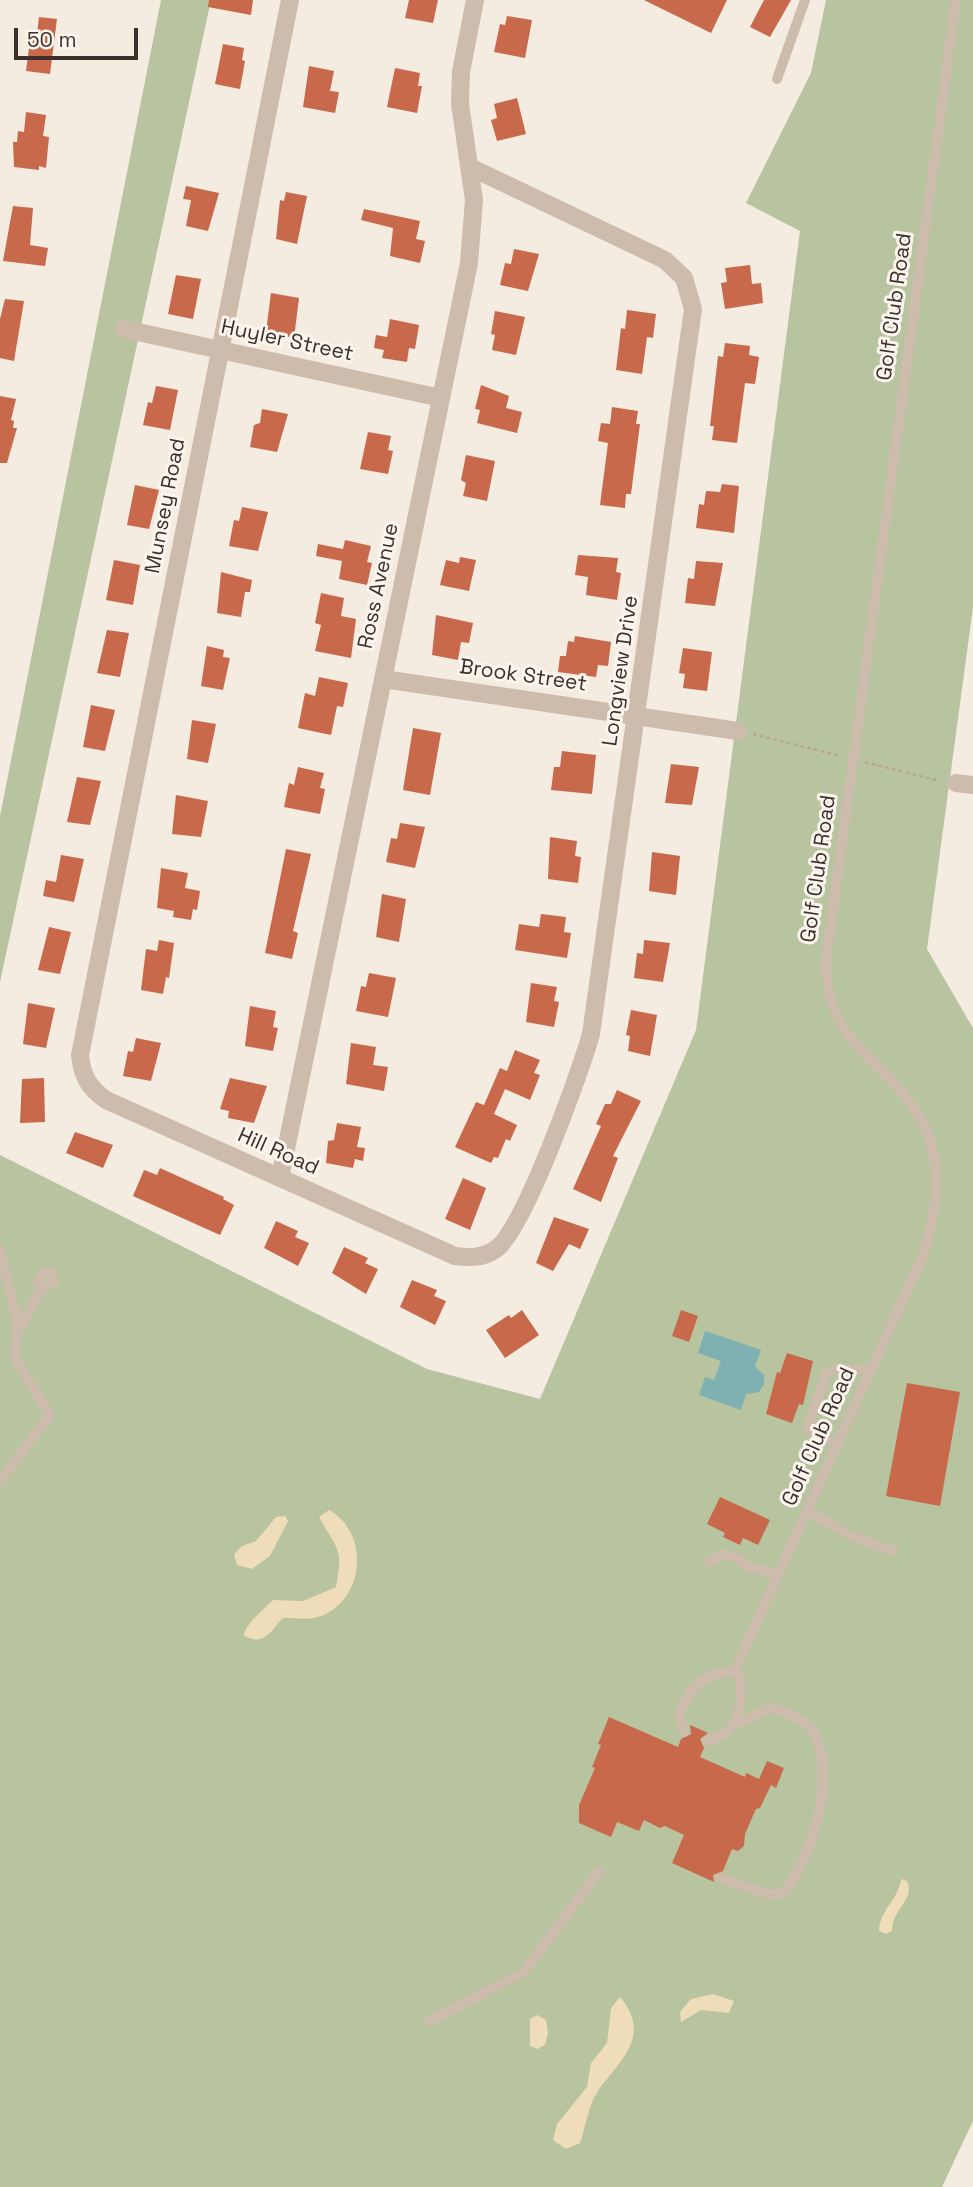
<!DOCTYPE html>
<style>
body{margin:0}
#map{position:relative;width:973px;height:2187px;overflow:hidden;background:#f4ebe1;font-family:"Space Grotesk",sans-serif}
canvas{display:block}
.scale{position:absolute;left:14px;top:28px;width:124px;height:32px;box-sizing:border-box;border:4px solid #3b302b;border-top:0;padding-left:9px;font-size:21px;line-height:24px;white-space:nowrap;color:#3b302b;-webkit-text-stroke:5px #fbf5ee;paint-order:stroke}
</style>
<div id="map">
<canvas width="973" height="2187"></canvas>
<div class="scale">50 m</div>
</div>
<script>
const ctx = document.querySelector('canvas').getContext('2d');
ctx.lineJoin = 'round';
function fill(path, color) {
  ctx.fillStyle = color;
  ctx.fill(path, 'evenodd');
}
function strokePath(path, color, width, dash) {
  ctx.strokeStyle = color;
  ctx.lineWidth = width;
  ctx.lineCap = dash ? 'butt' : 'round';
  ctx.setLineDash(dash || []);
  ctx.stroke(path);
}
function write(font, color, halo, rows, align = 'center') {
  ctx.font = font + ' "Space Grotesk",sans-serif';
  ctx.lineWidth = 6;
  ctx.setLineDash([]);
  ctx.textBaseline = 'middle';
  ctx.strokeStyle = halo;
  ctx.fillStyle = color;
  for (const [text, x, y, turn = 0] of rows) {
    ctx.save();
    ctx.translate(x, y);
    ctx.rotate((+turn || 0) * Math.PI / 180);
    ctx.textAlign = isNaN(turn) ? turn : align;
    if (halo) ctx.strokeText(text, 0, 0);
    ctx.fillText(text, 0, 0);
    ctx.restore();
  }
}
const green = new Path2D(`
 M161 0H211L0 982V816Z
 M826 0H973V607L927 949 973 1028V2121L942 2187H0V1155L427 1369 540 1399 696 1030 800 231 746 203 811 73Z`);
const sand = new Path2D(`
 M329 1510C368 1531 366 1594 326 1614 313 1621 297 1618 283 1618 269 1632 266 1646 244 1636 244 1625 265 1608 273 1600L303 1601 336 1587C344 1547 337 1550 319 1517Z
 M285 1516 288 1521 270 1556 252 1569 237 1565 234 1554 242 1546 256 1541 276 1517Z
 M901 1879 907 1881C916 1900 892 1908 892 1931L886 1934 879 1931C880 1909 898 1901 901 1879Z
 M713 1994 734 2001 729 2013 701 2010 681 2022 680 2012 691 1999Z
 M620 1997C653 2036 620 2060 598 2091 588 2106 586 2126 580 2143L566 2149 553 2140 557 2124 587 2087 591 2063 607 2043 611 2008Z
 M537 2015 546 2020 548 2033 545 2045 537 2049 530 2046V2019Z`);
const water = new Path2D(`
 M705 1331 761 1350 755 1366 764 1375V1384L759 1392 746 1394 741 1410 699 1395 705 1377 714 1380 721 1361 698 1353Z`);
const building = new Path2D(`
 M209 0H253L251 15 208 7Z
 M409 0H438L433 23 405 18Z
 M644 0H727L711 33Z
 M764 0H791L770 37 750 27Z
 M507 16 532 20 525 58 494 52 500 24 505 25Z
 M39 17 57 19 50 74 26 71 31 33 37 34Z
 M223 44 244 48 242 60 245 61 240 89 215 84Z
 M309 66 334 71 330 91 339 92 335 113 303 107Z
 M395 68 420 73 418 86H422L417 113 387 107Z
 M517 98 526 134 497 141 491 120 497 118 494 104Z
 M26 112 46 115 43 136 49 137 46 168 39 166V170L14 167 13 142H17L18 131 24 132Z
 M186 186 219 193 208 231 186 226 191 200 183 199Z
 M286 192 307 196 297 244 276 239 280 200 284 201Z
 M13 206 33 208 30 245 48 248 45 266 3 261Z
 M364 209 420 221 416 239 425 241 420 263 390 256 393 228 361 220Z
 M514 249 539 254 528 291 500 285 505 263 511 264Z
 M750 265 752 284 761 283 763 303 725 309 721 283 727 282 725 268Z
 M176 275 201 279 193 319 168 314Z
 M271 293 299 298 294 338 266 332Z
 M5 299 24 301 14 361 0 358V319Z
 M627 310 656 314 653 338 647 337 642 374 616 370 621 328 625 329Z
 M495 311 525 317 516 355 492 350 495 335 491 334Z
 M390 319 419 325 415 349 409 348 407 362 382 358 384 350 374 348 376 335 387 337Z
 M725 343 750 346 749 355 759 357 755 384 745 383 737 443 712 440 714 426H710L718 356 723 357Z
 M481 385 509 396 506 408 522 412 517 433 477 423 480 410 475 409Z
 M156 386 178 390 170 430 143 425 148 402 152 403Z
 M0 396 16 399 11 420 14 421 13 428H17L7 463H0Z
 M612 407 638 411 636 424H640L631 494H626L625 508 600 505 608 443 598 441 601 423 610 424Z
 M262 409 288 414 277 452 250 447 254 425 260 423Z
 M368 432 391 436 388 450 393 451 388 474 360 469Z
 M466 455 495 461 487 501 463 496 466 483 461 480Z
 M722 484 739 486 734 533 696 528 699 504 704 505 706 491 720 492Z
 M135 485 159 490 149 529 127 525Z
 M242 507 268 512 258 551 229 546 234 520 239 521Z
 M345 540 371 546 367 562 372 563 367 585 339 579 342 561 316 556 318 544 343 549Z
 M578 555 618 558 616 572 621 573 617 600 586 595 588 577 575 575Z
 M460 557 476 560 469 591 440 585 446 560 459 563Z
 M114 560 140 565 133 605 106 600Z
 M696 561 723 563 715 606 685 603 688 578 694 579Z
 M221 572 252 580 250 592H245L241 617 217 613Z
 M321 593 344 598 341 616 356 619 351 658 315 651 321 625 315 623Z
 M436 615 473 623 469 643 461 642 458 660 432 655Z
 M107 630 129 633 120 677 97 673Z
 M575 636 611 642 608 666 598 665 596 677 558 672 560 656H566L568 641 574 642Z
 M207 646 224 650 223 657 230 658 223 690 201 686Z
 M683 648 712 652 707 691 683 688 685 674 679 673Z
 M319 677 348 683 343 707 337 706 331 735 298 728 305 693 315 696Z
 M91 705 115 710 105 751 83 747Z
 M192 720 216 724 208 763 187 759Z
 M413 728 441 733 430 795 403 790Z
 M562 751 596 755 592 794 551 790 554 767H560Z
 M671 764 699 767 692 805 665 803Z
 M298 767 324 773 320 788 325 789 320 814 284 807 289 783 294 785Z
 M77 777 101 781 90 825 67 822Z
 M176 795 208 801 201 837 172 834Z
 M400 823 425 827 415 868 386 862 391 838 397 839Z
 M550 837 577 841 575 856 581 857 578 883 548 879Z
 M286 849 311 854 293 931 298 933 292 959 265 953Z
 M652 852 680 856 676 895 649 891Z
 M61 855 84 859 74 902 43 896 46 880 56 882Z
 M161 868 188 873 185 888 200 891 197 910 193 909 191 920 173 917 174 911 157 908Z
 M382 894 406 899 399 942 376 937Z
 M541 914 566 917 564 932 571 933 567 958 515 950 519 924 539 927Z
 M49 927 71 932 60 974 38 970Z
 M159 940 174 943 169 978 166 977 163 994 141 990 146 949 157 951Z
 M644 940 670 943 663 982 634 978 637 953 643 954Z
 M369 973 396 978 388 1017 356 1011 361 986 366 987Z
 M531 983 557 987 554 1001 559 1002 554 1027 526 1022Z
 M28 1003 55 1008 46 1048 23 1044Z
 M250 1006 276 1011 273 1027 278 1028 273 1051 245 1046Z
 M631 1010 657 1015 650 1056 628 1051 630 1036 626 1035Z
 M136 1038 161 1043 151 1081 123 1076 128 1051 133 1052Z
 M351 1043 376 1047 373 1065 388 1067 384 1091 346 1084Z
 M515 1050 540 1060 534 1073 540 1075 530 1100 505 1089 494 1114 517 1125 510 1141 506 1139 498 1158 494 1157 491 1163 455 1147 476 1102 484 1105 500 1068 507 1071Z
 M44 1078 45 1122 20 1123 22 1079Z
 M230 1078 267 1086 254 1123 228 1118 229 1111 220 1109Z
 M617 1090 641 1101 613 1156 618 1158 601 1202 573 1189 601 1126 596 1124 605 1104H611Z
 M337 1123 361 1127 357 1147 365 1148 363 1161 355 1159 353 1168 326 1163 328 1141 334 1140Z
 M75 1132 113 1145 103 1168 66 1153Z
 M160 1168 224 1197 223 1199 234 1205 220 1235 133 1196 144 1170 157 1175Z
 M463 1178 486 1188 470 1230 445 1219Z
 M554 1217 589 1229 580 1249 569 1244 553 1271 536 1263Z
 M276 1221 298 1231 295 1237 309 1243 298 1266 264 1248Z
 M344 1247 368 1258 365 1263 378 1269 366 1294 332 1273Z
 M412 1280 437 1290 434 1296 446 1301 435 1325 400 1307Z
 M522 1310 539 1335 505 1358 486 1330 509 1315 511 1318Z
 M681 1310 698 1316 689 1342 672 1336Z
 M787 1353 813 1361 803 1405 799 1404 792 1423 766 1414 777 1372 780 1373Z
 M907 1383 960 1392 940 1506 886 1496Z
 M720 1497 770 1520 758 1545 743 1538 740 1545 723 1537 725 1533 707 1524Z
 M609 1717 678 1747 681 1739 691 1734 690 1725 708 1733 700 1739 704 1748 700 1757 745 1777 746 1773 759 1779 767 1761 784 1768 776 1788 771 1785 760 1808 756 1809 745 1834 744 1846 738 1851 732 1849 723 1871 713 1875 714 1882 672 1863 684 1835 665 1826 660 1828 644 1820 639 1831 617 1822 611 1837 579 1823V1805L595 1768 592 1767 601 1745 598 1744Z`);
const path = new Path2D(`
 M753 734 841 756
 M865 762 940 781`);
const lane = new Path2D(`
 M777 79 805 0
 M0 1249 17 1322 15 1358 50 1415 0 1481
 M18 1331 42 1288 54 1283 52 1272H43L38 1281 42 1288
 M837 1444 807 1430 827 1372 836 1369 871 1370
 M807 1511 851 1536 894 1551
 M710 1562 722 1554 737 1558 748 1567 778 1574
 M734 1672 924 1253C938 1205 945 1152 914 1108 874 1051 827 1042 826 961L956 0
 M684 1732 679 1714C690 1688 704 1671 734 1672L739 1676C745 1702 738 1735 707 1741
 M720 1878 771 1895 783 1893C812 1860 836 1777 815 1735 808 1719 785 1713 771 1707L747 1720 734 1724
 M429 2021 524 1972 599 1871`);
const street = new Path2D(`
 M290 0 80 1055C82 1076 89 1088 106 1100L455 1256C470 1258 483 1258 496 1249 524 1229 580 1073 591 1034L693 309 684 278 665 260 470 167
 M124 329 441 398
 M383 679 738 731
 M956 783 973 785
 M280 1178 469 263 474 200 460 104 461 72 475 0`);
const streetNames = [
 ["Golf Club Road",895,307,-82],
 ["Huyler Street",287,341,12],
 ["Munsey Road",166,506,-79],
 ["Ross Avenue",379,586,-78],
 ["Longview Drive",621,671,-82],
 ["Brook Street",523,676,8],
 ["Golf Club Road",819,869,-82],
 ["Hill Road",278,1152,24],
 ["Golf Club Road",819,1437,-66]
];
fill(green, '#b8c4a0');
fill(sand, '#efdcb8');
fill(water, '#7fb0b2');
fill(building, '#c8694b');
strokePath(path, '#b9a596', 2.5, [3.5, 3.5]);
strokePath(lane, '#cdbbac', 10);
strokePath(street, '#cdbbac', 18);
write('21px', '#3b302b', '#fbf5ee', streetNames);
</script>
